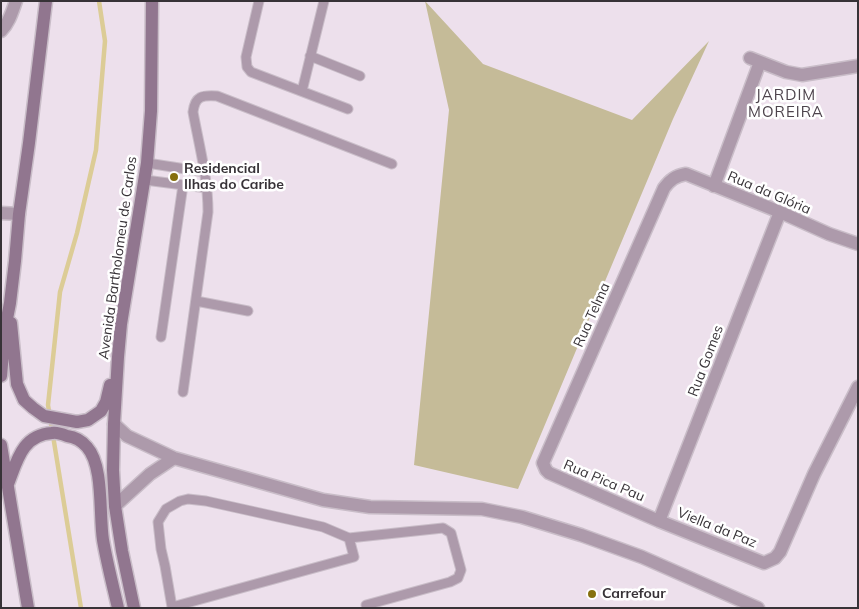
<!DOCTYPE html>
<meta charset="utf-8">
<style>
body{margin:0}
#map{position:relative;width:859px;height:609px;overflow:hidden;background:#ede0ec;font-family:Mulish,sans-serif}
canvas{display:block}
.frame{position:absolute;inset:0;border:2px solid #373237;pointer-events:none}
</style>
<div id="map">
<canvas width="859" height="609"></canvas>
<div class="frame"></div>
</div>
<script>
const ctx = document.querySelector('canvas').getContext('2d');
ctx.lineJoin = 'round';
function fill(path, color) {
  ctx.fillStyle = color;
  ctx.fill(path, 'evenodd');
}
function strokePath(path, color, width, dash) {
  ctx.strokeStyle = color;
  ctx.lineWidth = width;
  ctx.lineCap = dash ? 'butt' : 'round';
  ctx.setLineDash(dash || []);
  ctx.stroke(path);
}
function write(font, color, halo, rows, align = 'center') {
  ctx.font = font + ' Mulish,sans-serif';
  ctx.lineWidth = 5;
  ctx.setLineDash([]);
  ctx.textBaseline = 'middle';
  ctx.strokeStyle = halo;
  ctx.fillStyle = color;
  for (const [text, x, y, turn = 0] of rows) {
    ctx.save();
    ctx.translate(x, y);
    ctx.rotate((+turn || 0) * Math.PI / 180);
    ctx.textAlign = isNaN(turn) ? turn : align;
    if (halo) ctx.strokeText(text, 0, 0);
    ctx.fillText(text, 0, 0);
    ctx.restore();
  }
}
const green = new Path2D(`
 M425 1 483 64 632 120 709 41 673 119 518 489 414 465 449 110Z`);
const stream = new Path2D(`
 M81 608 48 405 60 292 77 233 96 150 105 41 99 1`);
const service = new Path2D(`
 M259 1 246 57 247 67 251 72 348 109
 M310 56 360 76
 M302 91 324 1
 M147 163 205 172
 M145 180 207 188
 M196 301 248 311
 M161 337 183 185
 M183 392 208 212C208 178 199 145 193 112 195 96 202 95 217 96L392 164
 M349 538 443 528 451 533 461 570 458 578 450 582 366 605
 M172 607 165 566 161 549 158 522 166 509 180 501 188 499 206 501 323 527 349 538 354 557 172 607 173 608`);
const minor = new Path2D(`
 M1 31C9 23 12 12 16 1
 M750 58 786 72 802 75 858 66
 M714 186 760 62
 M1 213 19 214
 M858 244 829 234 780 212 686 174C675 176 670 180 664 188L543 463 546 470 549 473 659 521 764 563 775 558 780 552 814 474 858 387
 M114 424 127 436 174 458 323 500 370 507 482 509 522 517 581 535 642 557 758 608
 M115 506 150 474 174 458
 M659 521 780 212`);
const secondary = new Path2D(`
 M11 323 17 384 24 400 33 408 44 416 77 422 88 420 101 411 106 402 110 385
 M1 376 5 329 10 303 15 261 19 214 29 143 46 1
 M1 445 28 608
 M8 484C17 461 22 435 52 433 57 432 62 434 67 436 75 437 82 441 87 447 104 466 99 515 103 540 107 563 113 586 118 608
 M134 608 122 551 115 506 113 470 114 424 118 357 121 324 147 163 151 111 152 1`);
const markers = [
 [174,177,5,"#866f0e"],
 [592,594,5,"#866f0e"]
];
const poiNames = [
 ["Residencial",184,169],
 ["Ilhas do Caribe",184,185],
 ["Carrefour",602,594]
];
const streetNames = [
 ["Rua da Glória",769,193,23],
 ["Avenida Bartholomeu de Carlos",118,258,-82],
 ["Rua Telma",592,315,-66],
 ["Rua Gomes",706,361,-69],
 ["Rua Pica Pau",604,481,23],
 ["Viella da Paz",717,528,22]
];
const neighbourhoodNames = [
 ["JARDIM",786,95],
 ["MOREIRA",786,112]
];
fill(green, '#c5bb98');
strokePath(stream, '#dccc96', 4.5);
strokePath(service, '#c9bdc8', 11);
strokePath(minor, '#c9bdc8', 15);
strokePath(secondary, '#c9bdc8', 15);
strokePath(service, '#ad9aab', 9);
strokePath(minor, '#ad9aab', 12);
strokePath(secondary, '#91768f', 12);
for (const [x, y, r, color] of markers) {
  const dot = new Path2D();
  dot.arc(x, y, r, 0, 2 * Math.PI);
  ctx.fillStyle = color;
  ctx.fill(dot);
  strokePath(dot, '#fff', 2);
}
write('bold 14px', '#373237', '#fff', poiNames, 'left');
write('14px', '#373237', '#fff', streetNames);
ctx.letterSpacing = '1px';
write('15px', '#4d434c', '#fff', neighbourhoodNames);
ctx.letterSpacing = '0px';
</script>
